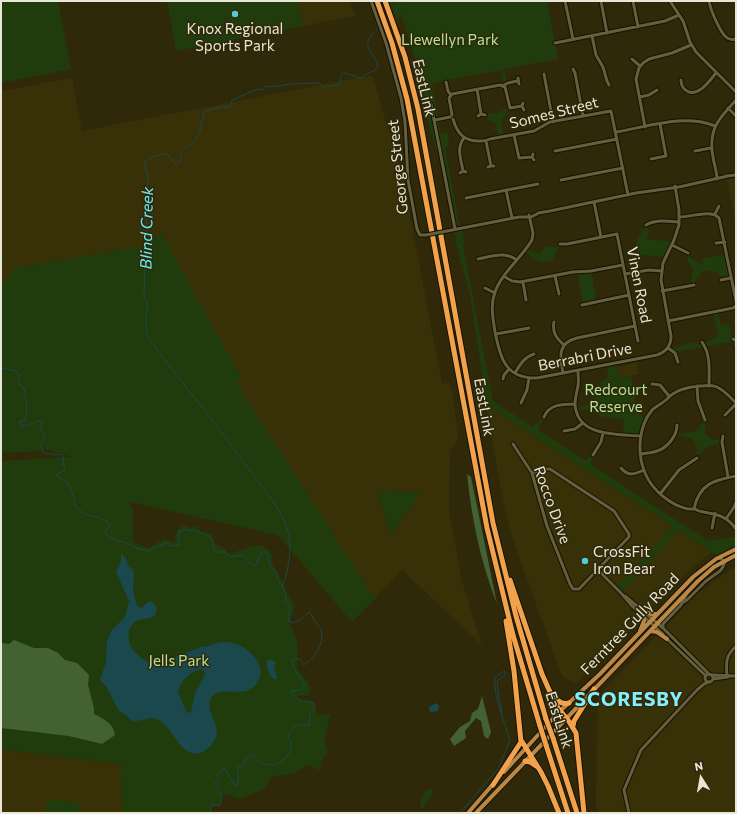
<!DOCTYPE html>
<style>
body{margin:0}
#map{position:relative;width:737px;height:814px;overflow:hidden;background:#2f290a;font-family:Commissioner,sans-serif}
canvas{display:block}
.frame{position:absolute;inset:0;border:2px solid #e9e6d5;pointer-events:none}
.north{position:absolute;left:681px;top:758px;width:40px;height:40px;-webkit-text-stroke:3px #2f290a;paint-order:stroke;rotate:349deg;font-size:11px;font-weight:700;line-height:16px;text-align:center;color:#e9e6d5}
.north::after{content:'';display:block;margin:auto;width:14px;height:18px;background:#e9e6d5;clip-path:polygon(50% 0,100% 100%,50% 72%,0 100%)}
</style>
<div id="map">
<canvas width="737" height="814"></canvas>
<div class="frame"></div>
<div class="north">N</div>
</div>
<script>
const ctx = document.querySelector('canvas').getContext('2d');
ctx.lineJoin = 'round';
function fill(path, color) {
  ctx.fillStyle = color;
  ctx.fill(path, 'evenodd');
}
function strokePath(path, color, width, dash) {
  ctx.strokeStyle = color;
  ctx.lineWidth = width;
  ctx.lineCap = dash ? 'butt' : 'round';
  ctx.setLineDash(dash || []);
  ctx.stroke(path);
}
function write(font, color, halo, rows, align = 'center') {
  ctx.font = font + ' Commissioner,sans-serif';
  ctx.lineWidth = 3;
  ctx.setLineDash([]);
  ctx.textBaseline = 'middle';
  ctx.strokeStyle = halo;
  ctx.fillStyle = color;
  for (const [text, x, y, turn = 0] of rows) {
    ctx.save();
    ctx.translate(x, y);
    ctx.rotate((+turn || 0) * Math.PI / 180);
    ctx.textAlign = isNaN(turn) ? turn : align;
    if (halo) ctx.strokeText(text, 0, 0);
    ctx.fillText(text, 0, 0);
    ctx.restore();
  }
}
const built = new Path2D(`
 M298 1H350L355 16 303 26Z
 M372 75 403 178 442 384 449 382 453 395 458 440 450 451 449 512 462 582 482 645 402 570 352 622 278 535 126 501 1 335V91L72 78 82 131ZM377 491 420 493 391 534Z
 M736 178V223L727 180Z
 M637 362 639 374 622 378 618 375 616 367Z
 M485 404 712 552 691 569 576 684 562 676 519 557 506 515Z
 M736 566V813H598L596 804 598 696 692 599 704 588Z
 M1 750 121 763 123 813H1Z`);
const green = new Path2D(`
 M1 1H58L71 69 1 83Z
 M167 1H298L303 26 176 51Z
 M391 1H547L558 59 504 69 507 83 504 85 501 70 432 83 441 134 448 133 449 146 445 147 460 228H462L465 244 463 245 493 401 533 427 544 417 538 430 586 461 589 456 593 455V459L590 464 708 541 736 536V549L720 557 678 530 621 593 616 587 673 526 483 403 482 395V372L470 296 456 244 455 230H453L441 164 428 123 422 91 412 66 417 65 401 14 399 16 398 24 390 2Z
 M509 107 501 123 504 137 498 138 496 124 485 117V113L496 114Z
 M646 225 648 229 647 239 674 242 666 257 639 255 636 242Z
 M163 233 173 255 242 379 236 383 375 599 352 622 278 535 127 501 133 508V542L148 548 164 539 175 543 177 530 184 525 189 528 196 526 201 532 212 534 214 543 224 549 229 554 252 546 262 545 272 554V564L281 579 282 585 295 606 290 623 298 644 297 668 311 687 309 695 297 696 301 700 313 701 317 715 331 714 324 740 328 753 321 761 320 770 308 765 297 772 272 777 265 788 253 794 238 799 228 795H222V800L220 806 213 805 210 810 213 813H123L120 763 1 750V461L73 457 45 449 43 446 44 451 1 453V285H2L15 268 131 248 146 244Z
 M560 244 552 261 541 263 524 251 525 249 539 254 544 247H556Z
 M688 253 690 258 703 264 702 259 727 254 731 278 721 280V276L713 271 704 270 696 279 694 285 691 281 693 270 687 259Z
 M591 271 597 302 583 305 577 272Z
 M718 311 721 325 729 324 731 335 733 339 731 342 674 352 671 349 688 343 704 344 718 336 713 312Z
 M616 363 618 376 622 378 631 376 638 414 647 419 640 436 623 435 624 420 600 416 590 409 576 410 575 408 591 404 600 389 601 381 607 379 608 365Z
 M705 420V434L712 439 722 440V443C713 445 701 448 697 458L696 444 693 439 676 434 695 432Z
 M377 490 421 493 391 534Z
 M432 788C433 793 431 799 426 800V804L422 809 420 807 421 800 426 790Z
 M47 799 80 803 79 813H46Z`);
const forest = new Path2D(`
 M467 474 471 477 497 604C480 560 472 520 467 474Z
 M14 640 34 648H48L58 653 65 660 77 663 89 675 88 685 94 708V714C104 719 113 723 115 735L102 744 69 736 1 728V643L9 644Z
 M482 696 491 732 488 739 484 736 481 721 476 718 465 731 466 738 454 746 450 739 460 727 470 721 472 713 478 709Z`);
const water = new Path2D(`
 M121 553 126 559 128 566 133 570 134 575 133 591 137 605 141 608 150 601 155 604C161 621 147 617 135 621L129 629C128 641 129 648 139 656 144 660 147 662 153 663 162 664 192 650 204 646L206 647C211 645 218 642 224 642 242 640 271 664 257 683 245 701 219 683 211 698 203 714 227 727 212 744 210 747 206 750 203 752 181 761 173 727 159 720 150 715 141 722 132 721L126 715 119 711 106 686 100 680 106 662 107 641 111 631 125 617 129 601 116 572 121 561ZM201 669 206 673 195 693 191 712 187 713 178 692C183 678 187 674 201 669Z
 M270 659 276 663 274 668 277 677 276 679H273L267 669V662Z
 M436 703 439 706 438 711 430 712 429 707Z`);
const stream = new Path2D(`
 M392 16 396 10 401 1
 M376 30 379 27
 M1 368 16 371 19 375V385L24 388C26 396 28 412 25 420L19 422 21 426H25L26 425 27 426 37 421 42 422 41 430 45 437 41 444 43 453 63 455V462L65 470 57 474 58 477 68 483 75 501 74 504 77 508 85 514 106 520 108 524 111 525 106 529 105 532 107 535 118 541 127 543 136 548 148 551 163 544 168 543 169 545 173 546 180 545 178 535 180 531 185 529C195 532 211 532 214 544L213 546 215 552H226V554L231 557 243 555C248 560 249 565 256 565L261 552H267L270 565 272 569 277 573V578L280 584H282L286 596 285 602 290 607 288 620 292 623C299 622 304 617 309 612 312 614 312 617 314 620 316 624 320 626 321 630 325 644 315 657 304 665L300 659H293L292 661 294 668 305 686 300 690 292 691 291 693 299 700 313 703 315 706 310 714 309 725H296L291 730 288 735C290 740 291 744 291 748 290 753 287 756 284 759 274 768 260 766 253 755L247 756 243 766 238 767C237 773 239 779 238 786L233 783 225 769 224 768 218 774V780L215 783C218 792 226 797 219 806L213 805 210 810 213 813
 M283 585C289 570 293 543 287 528 281 509 266 493 254 476 223 433 190 392 157 350L146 333V312L148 307 144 294 148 173 145 167V162L152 157 166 153 170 157 175 164 180 162C180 146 189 149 196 139 202 131 201 120 205 111L222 107H230L232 100 258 89 261 90 264 87 279 86 291 84 320 83 322 87 339 85C341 80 339 74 345 73L360 78H362C366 72 373 73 378 68 377 52 358 49 374 32
 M460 813 498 769 510 740C505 722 493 697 495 678L504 671 506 675 498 680 497 685 502 714`);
const minor = new Path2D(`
 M371 1 386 43 401 98 405 122 408 180 417 229 420 235H426
 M565 1 573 39
 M601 1 607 33
 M633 1 638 27
 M670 1 683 21 690 42 696 52 736 92
 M709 1C710 9 720 32 726 37 729 40 732 40 736 39
 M592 36 596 55 603 67 607 81 609 85
 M555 43 665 21 679 15
 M632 59 640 66
 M573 69 575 73 583 116
 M544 74 553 122
 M518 78 519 84
 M681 80C681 84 683 89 687 91 698 98 710 80 716 73
 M446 82 448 91 451 95
 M504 85 508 83 517 81
 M477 89 481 114
 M640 97 649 95 657 90
 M523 103 522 106 524 110
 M431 104 455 229
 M728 108 736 116
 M452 115 449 98 452 94 500 85 505 87 510 108 522 106
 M478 116 481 114 485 115
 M453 119C457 133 464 142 481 141 485 141 486 141 490 139L534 131 550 122 611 111 628 195
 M435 120 450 117
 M645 127 636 79 639 68 643 63 649 59 672 53 691 45
 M616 132C647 127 685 113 715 126
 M514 135 519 158 532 157
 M486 141 491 166
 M555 151 617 139
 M695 151 711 148
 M533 154 532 157 534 160
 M651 159 666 156 660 124
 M488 167 491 166H494
 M463 171C461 159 456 148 464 138
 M460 173 463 171 466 172
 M726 176 736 175
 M717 179C717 172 714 164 713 157 708 130 718 119 736 100
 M561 180 623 168
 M506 190 512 218
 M466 198 538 184
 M594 202 601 237
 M550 211 636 193 679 187 728 176
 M538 213 550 211
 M715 214 719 206
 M529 215 533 233 532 240C522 257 501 274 495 292 490 306 493 318 495 332 500 357 505 379 537 378L657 355C666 352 671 346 671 336L661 280 663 263 674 240 679 225V210L675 186
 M679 217C692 217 711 209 719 218L736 301
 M646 225C656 219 668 221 679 222
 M447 231 519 217H531L539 213
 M716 243 725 242
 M560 244H567L617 234 638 341
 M672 245 688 253
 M478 259C492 256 505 251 517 260
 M625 274 649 270 662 271
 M555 276 559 294
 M505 277 512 281 520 282 573 272 591 271 623 265
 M721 280 731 278
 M523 282 526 300
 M485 288 495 293
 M662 291 694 285
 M582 305 629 295
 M668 321 733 308 736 306
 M554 322C552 332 556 338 564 345
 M496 334 529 328
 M733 339 736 340V347
 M702 342C711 355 709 371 709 386
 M668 348 675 353 678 362
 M578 371C578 376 579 381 578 386 577 392 575 398 575 404 577 437 616 434 640 436
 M515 373C520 365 524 357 534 354
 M563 373C560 357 557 343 577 338L635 326
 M503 379 504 375 509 369
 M652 384 660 385 669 396
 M697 386 698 401 705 420
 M521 403 527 390 529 378
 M736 403C730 397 725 391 717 387 711 384 706 386 700 386 688 387 674 391 667 399 663 403 657 406 652 410 638 427 637 454 645 473 652 490 670 505 688 509 690 509 692 509 694 509 696 509 698 511 699 511 716 515 725 514 736 529
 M725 415 736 404
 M544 417C549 404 563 404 575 404
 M564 431 575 429 583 423
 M723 436 722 442 728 477
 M513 444 532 473 547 526 570 584 573 589H579L626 540 629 537V534L614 511 550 469H544L532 473
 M641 454C646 453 652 453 657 451 667 448 677 436 677 425
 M593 455 601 442 603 433
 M621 468C628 477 635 474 644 470
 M660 494 679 470 697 458
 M694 509C699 484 714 480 736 476
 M726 519 734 507 736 502
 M712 528 715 513
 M598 570 622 594 632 606 663 634
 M625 596 663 628 710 675
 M682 603 687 600 706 581 720 571 723 567 725 561 719 558
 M663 628V624L681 605 686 595
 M667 639 706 676
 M705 678a4 4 0 1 1 8 0a4 4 0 1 1-8 0Z
 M712 675 735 676
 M727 677C726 662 725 657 736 646
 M713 679 728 677
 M629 813 624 790 641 750 697 690 704 684 709 682`);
const major = new Path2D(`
 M642 610 651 614H656
 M640 631 644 621V617
 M650 631 657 632 667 639
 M504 772 560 711 600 674 693 577 716 559 736 549
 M468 813 494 783
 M476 813 698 581 714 567 736 555`);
const highway = new Path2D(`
 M377 1 392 43 407 99 487 528 513 635 540 726
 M385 1 405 57 418 109 493 523 516 616 546 719
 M510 580 542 674 550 692 558 708 568 720 576 733 584 813
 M553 695C557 701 562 705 569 703
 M573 726 574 721 594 689
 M553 738 577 813
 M521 740 541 772 548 786 559 813
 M546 745 568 813
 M525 761 530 762 536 766
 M493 785 521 742 514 671 506 621`);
const minorBridge = new Path2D(`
 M426 235 447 231`);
const highwayBridge = new Path2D(`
 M546 719 553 738
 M540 726 546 745`);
const markers = [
 [235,14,4,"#52cbd7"],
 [585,561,4,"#52cbd7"]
];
const poiNames = [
 ["Knox Regional",235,29],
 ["Sports Park",235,46],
 ["CrossFit",593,552,"left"],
 ["Iron Bear",593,569,"left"]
];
const parkNames = [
 ["Llewellyn Park",450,40],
 ["Redcourt",616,390],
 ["Reserve",616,407],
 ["Jells Park",179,661]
];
const streetNames = [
 ["EastLink",424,88,77],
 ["Somes Street",554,113,-14],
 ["George Street",398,167,-96],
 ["Vinen Road",639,285,79],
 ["Berrabri Drive",585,357,-11],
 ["EastLink",484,407,80],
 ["Rocco Drive",552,505,70],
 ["Ferntree Gully Road",630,624,-46],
 ["EastLink",559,720,72]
];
const waterNames = [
 ["Blind Creek",147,228,-89]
];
const districtNames = [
 ["SCORESBY",629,700]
];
fill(built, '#383108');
fill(green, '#203c0c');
fill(forest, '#436232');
fill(water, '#1b484c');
strokePath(stream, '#1b484c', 1);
strokePath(minor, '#161200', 5);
strokePath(major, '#161200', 6);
strokePath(highway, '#161200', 7);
strokePath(minor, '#655f3f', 3);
strokePath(major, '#ba8747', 4);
strokePath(highway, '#f2a24d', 5);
strokePath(minorBridge, '#161200', 5, []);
strokePath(highwayBridge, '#161200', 7, []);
strokePath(minorBridge, '#655f3f', 3);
strokePath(highwayBridge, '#f2a24d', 5);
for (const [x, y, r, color] of markers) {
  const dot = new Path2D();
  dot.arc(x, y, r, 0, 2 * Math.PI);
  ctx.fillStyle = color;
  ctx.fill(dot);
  strokePath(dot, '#2f290a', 1.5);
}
write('15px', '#e9e6d5', '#2f290a', poiNames);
write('15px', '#b2e298', '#2f290a', parkNames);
write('15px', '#e9e6d5', '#2f290a', streetNames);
write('italic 16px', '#6be7f2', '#2f290a', waterNames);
ctx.letterSpacing = '1px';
write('bold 19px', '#84effa', '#2f290a', districtNames);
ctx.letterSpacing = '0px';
</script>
